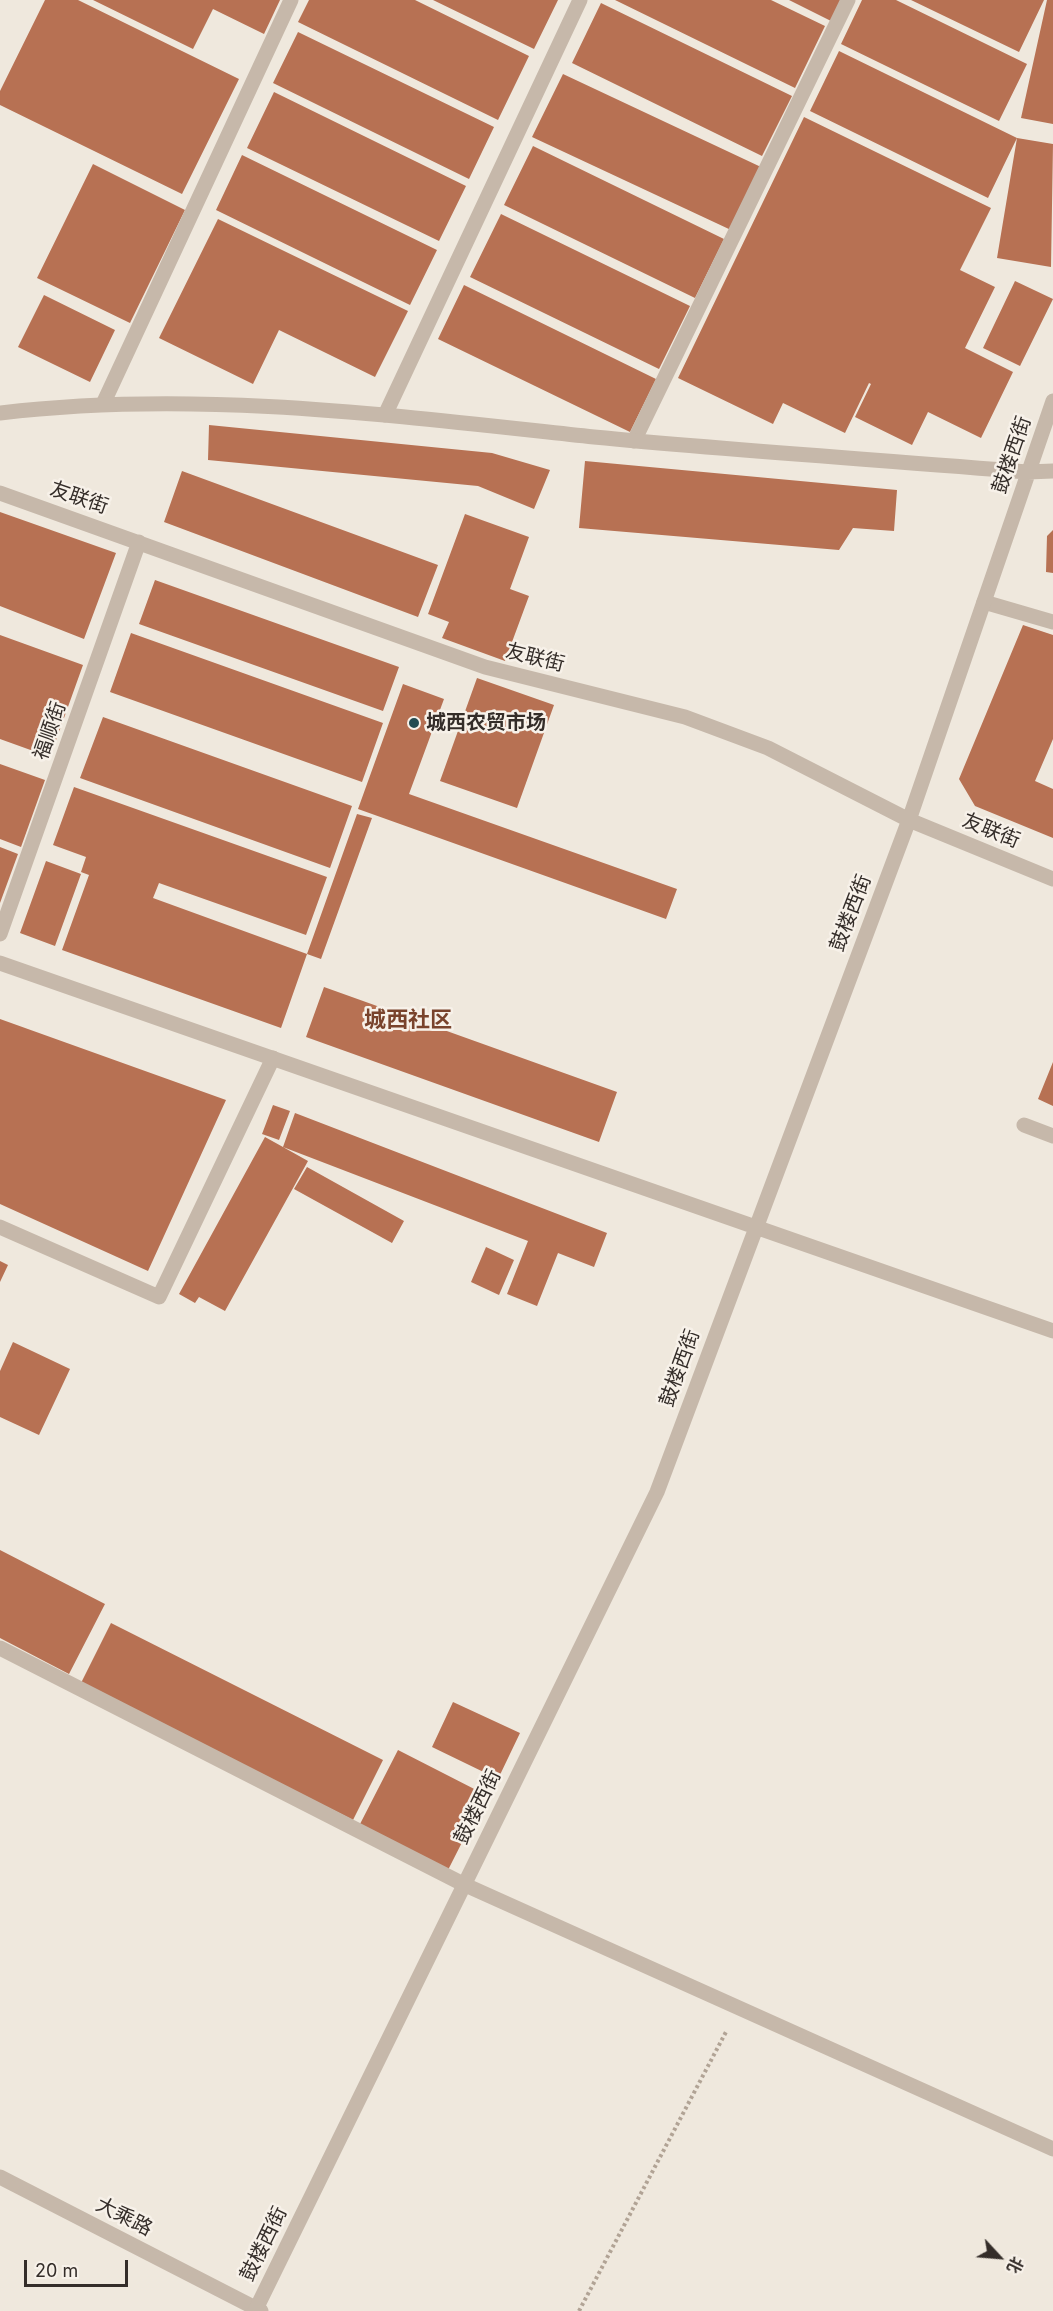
<!DOCTYPE html>
<meta charset="utf-8">
<style>
body{margin:0}
#map{position:relative;width:1053px;height:2311px;overflow:hidden;background:#efe8dd;font-family:Inter,"Noto Sans SC",sans-serif}
canvas{display:block}
.north{position:absolute;left:969px;top:2227px;width:60px;height:60px;-webkit-text-stroke:4px #f7f1e9;paint-order:stroke;rotate:116deg;font-size:16px;font-weight:700;line-height:24px;text-align:center;color:#342d29}
.north::after{content:'';display:block;margin:auto;width:21px;height:27px;background:#342d29;clip-path:polygon(50% 0,100% 100%,50% 72%,0 100%)}
.scale{position:absolute;left:24px;top:2260px;width:104px;height:27px;box-sizing:border-box;border:3px solid #342d29;border-top:0;padding-left:8px;font-size:18px;line-height:21px;white-space:nowrap;color:#342d29;-webkit-text-stroke:4px #f7f1e9;paint-order:stroke}
</style>
<div id="map">
<canvas width="1053" height="2311"></canvas>
<div class="north">北</div>
<div class="scale">20 m</div>
</div>
<script>
const ctx = document.querySelector('canvas').getContext('2d');
ctx.lineJoin = 'round';
function fill(path, color) {
  ctx.fillStyle = color;
  ctx.fill(path, 'evenodd');
}
function strokePath(path, color, width, dash) {
  ctx.strokeStyle = color;
  ctx.lineWidth = width;
  ctx.lineCap = dash ? 'butt' : 'round';
  ctx.setLineDash(dash || []);
  ctx.stroke(path);
}
function write(font, color, halo, rows, align = 'center') {
  ctx.font = font + ' Inter,"Noto Sans SC",sans-serif';
  ctx.lineWidth = 5;
  ctx.setLineDash([]);
  ctx.textBaseline = 'middle';
  ctx.strokeStyle = halo;
  ctx.fillStyle = color;
  for (const [text, x, y, turn = 0] of rows) {
    ctx.save();
    ctx.translate(x, y);
    ctx.rotate((+turn || 0) * Math.PI / 180);
    ctx.textAlign = isNaN(turn) ? turn : align;
    if (halo) ctx.strokeText(text, 0, 0);
    ctx.fillText(text, 0, 0);
    ctx.restore();
  }
}
const building = new Path2D(`
 M45 0H78L239 79 182 194 0 105V91Z
 M93 0H280L264 34 213 9 193 49Z
 M309 0H415L529 56 498 120 298 22Z
 M433 0H558L534 49Z
 M615 0H771L825 26 795 88Z
 M789 0H841L831 21Z
 M862 0H896L1027 64 999 121 841 44Z
 M911 0H1044L1019 52Z
 M1047 0H1053V124L1021 118Z
 M601 3 792 96 762 156 572 63Z
 M298 32 494 127 469 179 273 83Z
 M839 51 1017 138 1053 144 1051 267 997 258 1017 138 988 198 810 111Z
 M563 74 761 167 731 230 532 137Z
 M274 92 466 186 439 241 247 148Z
 M804 117 991 208 960 270 995 287 965 348 1013 372 981 438 928 412 912 445 855 417 871 384 869 383 845 433 783 403 773 424 678 378Z
 M533 146 724 239 695 298 504 205Z
 M242 155 437 250 410 305 216 210Z
 M93 164 185 210 130 323 37 278Z
 M501 214 690 306 659 369 470 277Z
 M218 219 408 311 375 377 279 330 253 384 159 338Z
 M1015 281 1053 299 1020 366 983 348Z
 M464 285 656 379 630 432 438 339Z
 M44 295 115 330 90 382 18 347Z
 M209 425 492 453 550 470 534 509 478 486 208 460Z
 M585 461 897 490 894 531 853 528 839 550 579 528Z
 M182 471 438 565 418 617 164 522Z
 M0 512 116 553 84 639 0 606Z
 M465 514 529 537 510 589 529 596 505 661 442 638 449 622 428 614Z
 M1053 530V573L1046 572 1047 536Z
 M155 580 399 667 383 711 139 624Z
 M1023 625 1053 635V739L1035 781 1053 789V838L975 806 959 779Z
 M131 633 383 723 362 782 110 692Z
 M0 635 83 665 50 757 0 739Z
 M477 678 554 705 517 808 440 781Z
 M403 684 444 699 409 794 677 889 666 919 358 809Z
 M103 717 352 806 330 868 80 778Z
 M0 764 45 780 21 847 0 839Z
 M74 787 327 877 306 935 159 883 153 898 307 954 281 1028 62 950 89 875 81 872 86 857 53 845Z
 M357 814 372 818 321 959 307 954Z
 M0 847 18 854 0 903Z
 M46 861 81 874 55 946 20 933Z
 M324 987 617 1092 599 1142 306 1037Z
 M0 1019 226 1100 148 1271 0 1204Z
 M1053 1062V1106L1038 1099Z
 M273 1105 290 1111 279 1140 262 1134Z
 M295 1113 607 1233 594 1267 558 1253 537 1306 507 1294 528 1241 283 1147 308 1161 225 1311 199 1297 195 1303 179 1294 265 1137 283 1147Z
 M307 1167 404 1221 392 1243 294 1189Z
 M486 1247 514 1260 499 1295 471 1282Z
 M0 1261 8 1265 0 1282Z
 M13 1342 70 1369 39 1435 0 1417V1371Z
 M0 1550 105 1604 69 1674 0 1638Z
 M111 1623 383 1760 353 1820 81 1683Z
 M453 1702 520 1733 498 1779 432 1747Z
 M398 1750 486 1795 448 1870 360 1824Z`);
const path = new Path2D(`
 M579 2311 727 2030`);
const lane = new Path2D(`
 M103 404 291 0
 M385 415 580 0
 M634 441 848 0
 M984 602 1053 622
 M0 1227 159 1297 273 1058
 M0 1648 463 1884 1053 2149
 M0 2177 261 2311`);
const street = new Path2D(`
 M0 413C197 389 398 416 594 437 739 451 884 460 1028 472L1053 471
 M0 493 485 667 685 717 768 748 909 820 1053 879
 M0 934 139 542
 M0 963 1053 1331
 M1024 1125 1053 1136
 M255 2311 657 1492 909 820 1053 401`);
const markers = [
 [414,723,6,"#234b51"]
];
const streetNames = [
 ["鼓楼西街",1012,455,-71],
 ["友联街",79,498,19],
 ["友联街",535,658,14],
 ["福顺街",50,731,-71],
 ["友联街",991,831,22],
 ["鼓楼西街",851,913,-69],
 ["鼓楼西街",680,1368,-70],
 ["鼓楼西街",478,1807,-64],
 ["大乘路",124,2217,27],
 ["鼓楼西街",264,2244,-64]
];
const poiNames = [
 ["城西农贸市场",426,723]
];
const quarterNames = [
 ["城西社区",408,1020]
];
fill(building, '#b77153');
strokePath(path, '#b1a395', 4, [3, 3]);
strokePath(lane, '#c6b8aa', 15);
strokePath(street, '#c6b8aa', 15);
for (const [x, y, r, color] of markers) {
  const dot = new Path2D();
  dot.arc(x, y, r, 0, 2 * Math.PI);
  ctx.fillStyle = color;
  ctx.fill(dot);
  strokePath(dot, '#f7f1e9', 2);
}
write('20px', '#342d29', '#f7f1e9', streetNames);
write('bold 20px', '#342d29', '#f7f1e9', poiNames, 'left');
write('bold 22px', '#79432c', '#f7f1e9', quarterNames);
</script>
